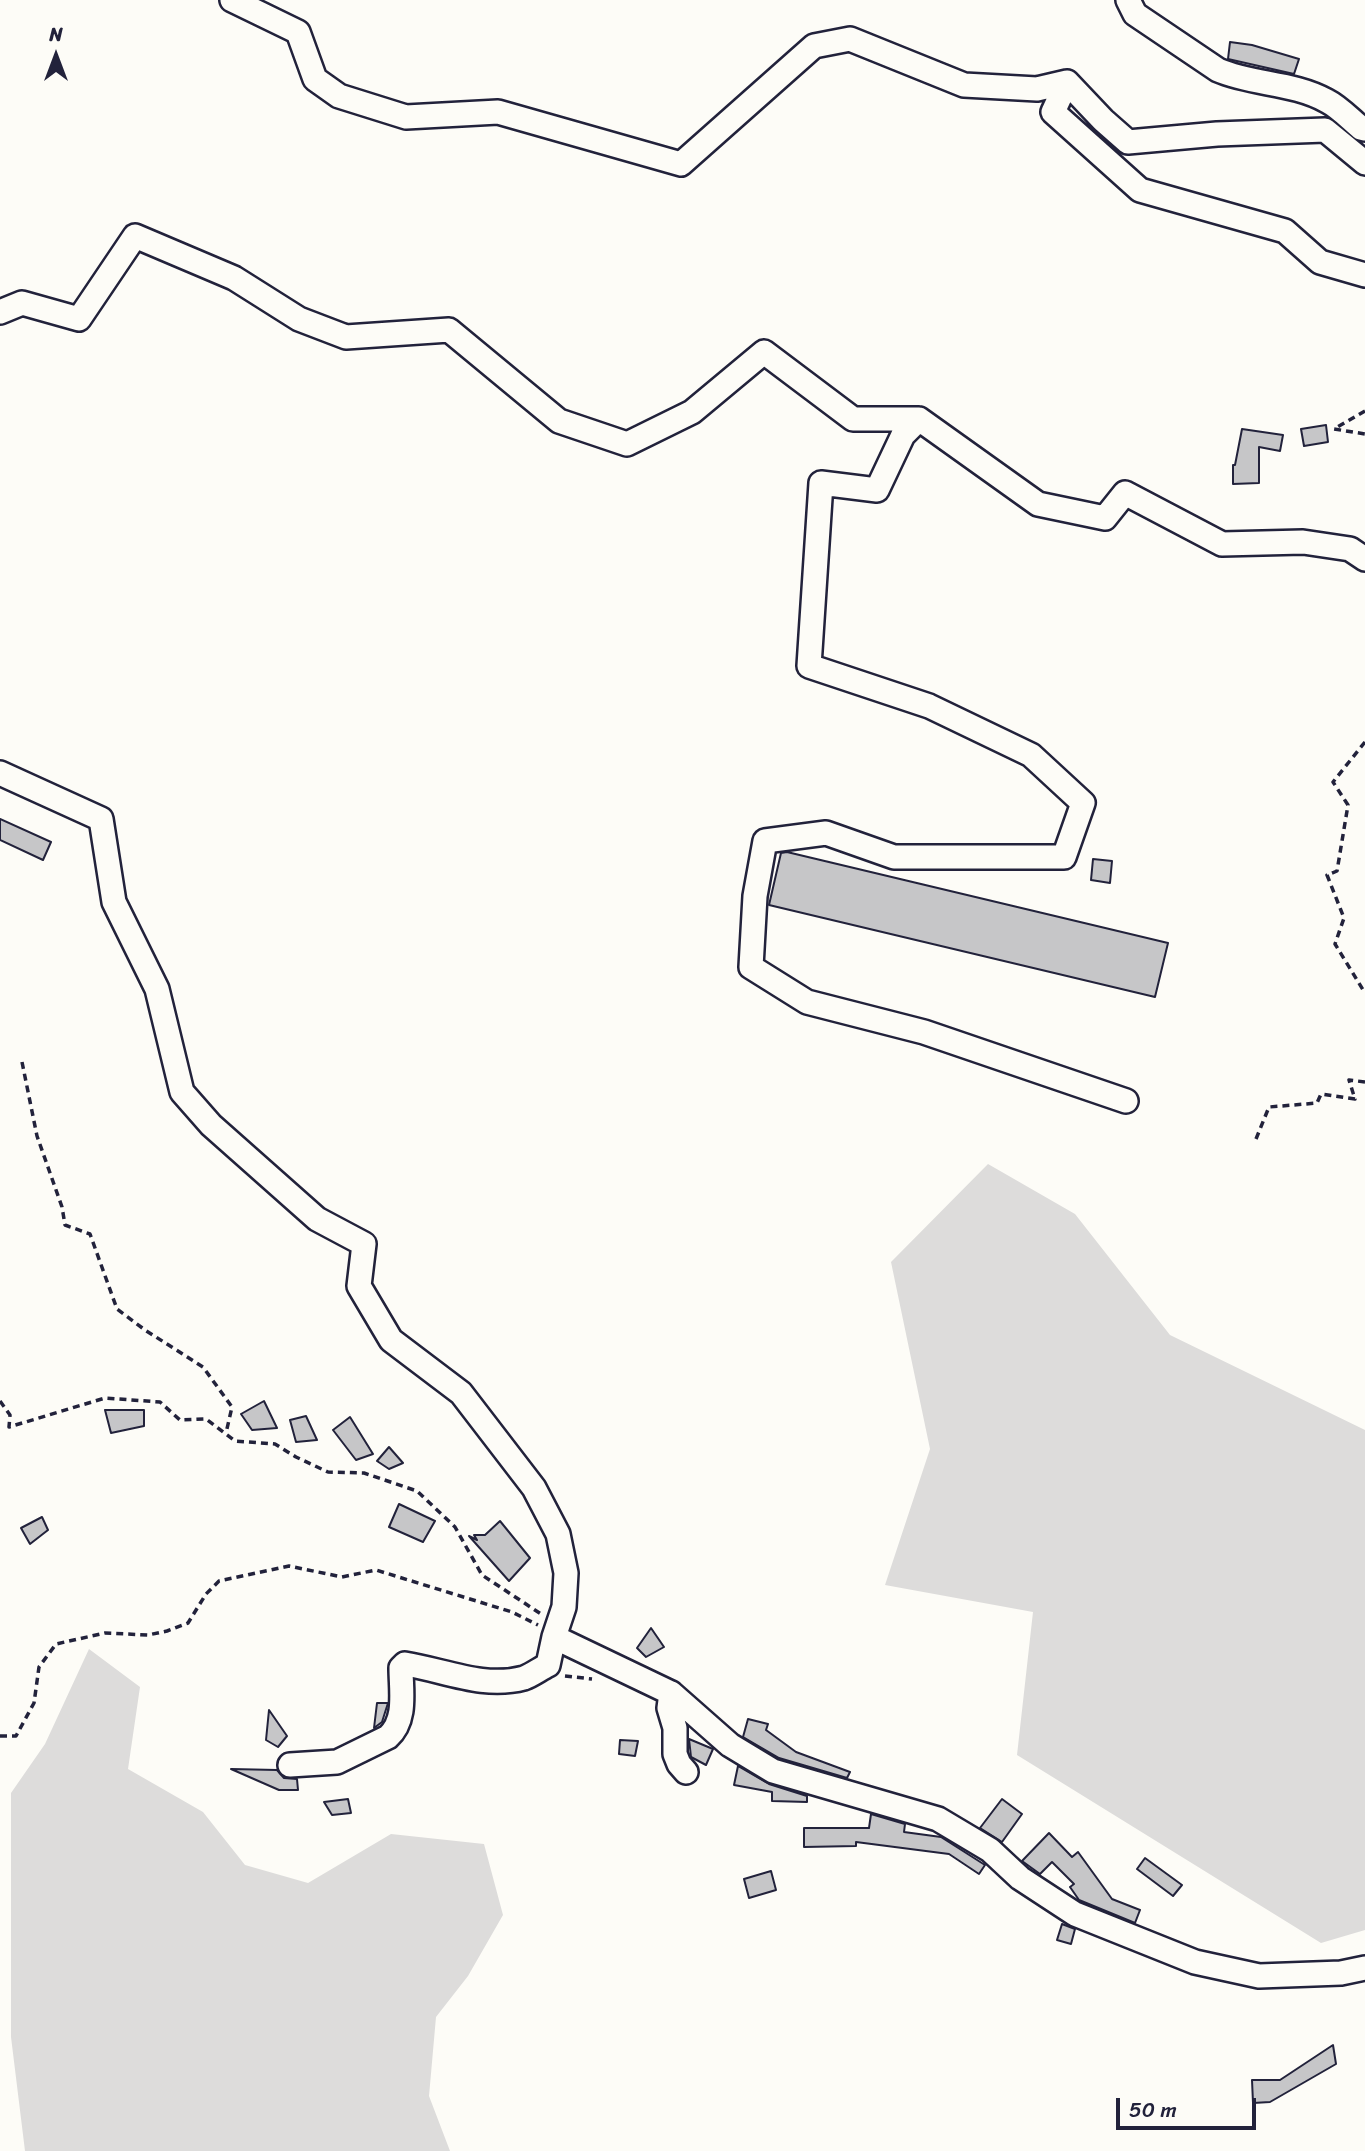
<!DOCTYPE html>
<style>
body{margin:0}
#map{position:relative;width:1365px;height:2151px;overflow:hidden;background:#fdfcf7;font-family:Sriracha,sans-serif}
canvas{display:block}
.north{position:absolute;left:21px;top:21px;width:70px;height:70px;-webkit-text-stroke:5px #fdfcf7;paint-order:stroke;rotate:0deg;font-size:19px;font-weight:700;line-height:28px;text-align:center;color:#22223b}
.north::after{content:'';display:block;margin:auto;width:24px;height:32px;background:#22223b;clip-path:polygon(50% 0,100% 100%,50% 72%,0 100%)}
.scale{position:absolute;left:1116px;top:2098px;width:140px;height:32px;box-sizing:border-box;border:4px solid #22223b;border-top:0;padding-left:9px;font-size:21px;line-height:24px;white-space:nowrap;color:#22223b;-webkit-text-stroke:5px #fdfcf7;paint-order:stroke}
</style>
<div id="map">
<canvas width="1365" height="2151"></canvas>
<div class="north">N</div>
<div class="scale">50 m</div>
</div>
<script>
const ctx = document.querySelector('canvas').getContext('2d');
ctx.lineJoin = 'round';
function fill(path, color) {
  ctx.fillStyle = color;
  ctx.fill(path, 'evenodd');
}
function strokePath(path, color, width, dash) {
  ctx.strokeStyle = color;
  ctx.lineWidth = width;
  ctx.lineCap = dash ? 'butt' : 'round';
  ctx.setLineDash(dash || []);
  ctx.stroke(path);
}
const green = new Path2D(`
 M988 1164 1075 1214 1170 1335 1365 1430V1930L1321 1943 1017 1755 1033 1612 885 1585 930 1449 891 1262Z
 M89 1649 140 1687 128 1769 203 1812 245 1865 308 1883 391 1834 484 1844 503 1915 468 1976 436 2017 429 2096 450 2151H25L11 2037V1793L45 1744Z`);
const building = new Path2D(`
 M1230 42 1252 45 1299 59 1294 74 1228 59Z
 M1326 425 1328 442 1304 446 1301 429Z
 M1242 429 1283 435 1280 451 1259 447V483L1233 484V465H1235Z
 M0 819 51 842 43 860 0 840Z
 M787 852 1168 943 1155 997 769 905 781 853Z
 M1093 859 1112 861 1110 883 1091 880Z
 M264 1401 277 1428 252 1430 241 1414Z
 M105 1410H144V1426L111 1433Z
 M306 1416 317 1440 296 1442 290 1420Z
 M350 1417 373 1454 356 1460 333 1430Z
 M389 1447 403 1463 389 1469 377 1461Z
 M399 1504 435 1521 423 1542 389 1527Z
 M42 1517 48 1530 30 1544 21 1528Z
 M500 1521 530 1558 509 1581 469 1536 477 1540 474 1535H485Z
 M651 1628 664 1647 646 1657 637 1648Z
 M377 1703H388L382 1722 374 1728Z
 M269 1710 287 1736 278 1747 266 1740Z
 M748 1719 768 1724 766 1730 796 1752 850 1772 847 1778 779 1758 743 1737Z
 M689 1739 713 1749 706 1765 691 1757Z
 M620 1740 638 1741 635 1756 619 1754Z
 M738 1766 769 1784 807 1796V1802L772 1801V1792L734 1785Z
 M231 1769 277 1770 284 1778 297 1779 298 1790H279Z
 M348 1799 351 1813 332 1815 324 1802Z
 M1002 1799 1022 1814 1002 1842 980 1828Z
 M871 1814 905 1824 904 1832 941 1837 985 1865 979 1874 949 1854 856 1842V1846L804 1847V1828H869Z
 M1049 1833 1072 1857 1078 1852 1112 1899 1140 1910 1135 1923 1079 1900 1070 1887 1074 1884 1052 1862 1040 1874 1022 1861Z
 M1145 1858 1182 1885 1173 1896 1137 1869Z
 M771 1871 776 1890 749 1898 744 1879Z
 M1062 1924 1075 1929 1071 1944 1057 1940Z
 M1333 2045 1336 2064 1270 2102 1253 2103 1252 2080H1280Z`);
const path = new Path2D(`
 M1365 411 1334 429 1365 434
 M1365 742 1333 782 1348 805 1337 871 1327 875 1344 918 1335 944 1365 993
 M22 1062 37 1136 62 1207 65 1225 90 1234 117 1309 145 1330 203 1367 232 1407 226 1433
 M1256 1139 1269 1107 1317 1103 1321 1094 1355 1099 1349 1080 1365 1082
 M0 1401 10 1415 9 1427 105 1398 160 1402 180 1420 206 1419 235 1441 275 1444 296 1457 328 1472 364 1473 417 1491 455 1527 482 1575 541 1614
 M565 1676 592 1679
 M0 1736H16L34 1703 39 1667 56 1644 105 1633 148 1635 167 1631 188 1623 206 1594 219 1581 289 1566 342 1577 376 1570 512 1612 538 1625`);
const street = new Path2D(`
 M232 0 298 32 315 79 339 96 406 117 498 112 681 164 814 46 850 39 964 85 1037 89 1067 82
 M1128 0 1135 14 1218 70C1253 85 1293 82 1327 101 1339 107 1350 119 1361 128L1365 129
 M1067 82 1053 112 1140 190 1285 231 1320 262 1365 275
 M1067 82 1103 120 1128 142 1217 134 1325 130 1365 163
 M0 312 22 303 79 319 135 236 234 278 299 319 346 337 449 330 559 421 627 444 692 412 764 352 853 419H919L1038 504 1105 518 1125 493 1222 544 1303 542 1350 549 1365 559
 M919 419 903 435 877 490 821 483 809 666 929 706 1031 755 1083 803 1064 857H894L826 833 765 841 755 896 751 967 807 1002 924 1032 1126 1101
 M0 773 101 819 114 902 157 989 182 1092 211 1125 317 1219 364 1244 359 1286 391 1340 461 1393 534 1488 558 1534 566 1573 564 1607 554 1637 548 1665C540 1669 532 1675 524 1678 483 1689 444 1670 405 1664L401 1668C401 1691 407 1720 388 1737L337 1762 290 1765
 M554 1637 671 1693 730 1745 773 1771 938 1819 990 1850 1020 1878 1075 1914 1195 1962 1259 1976 1341 1973 1365 1968
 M671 1693 669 1708 675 1728V1754L679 1764 686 1772`);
fill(green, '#dddcdb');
fill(building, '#c6c6c8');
strokePath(building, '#22223b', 2);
strokePath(street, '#22223b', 28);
strokePath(path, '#22223b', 3.5, [7, 5]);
strokePath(street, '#fdfcf7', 23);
</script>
